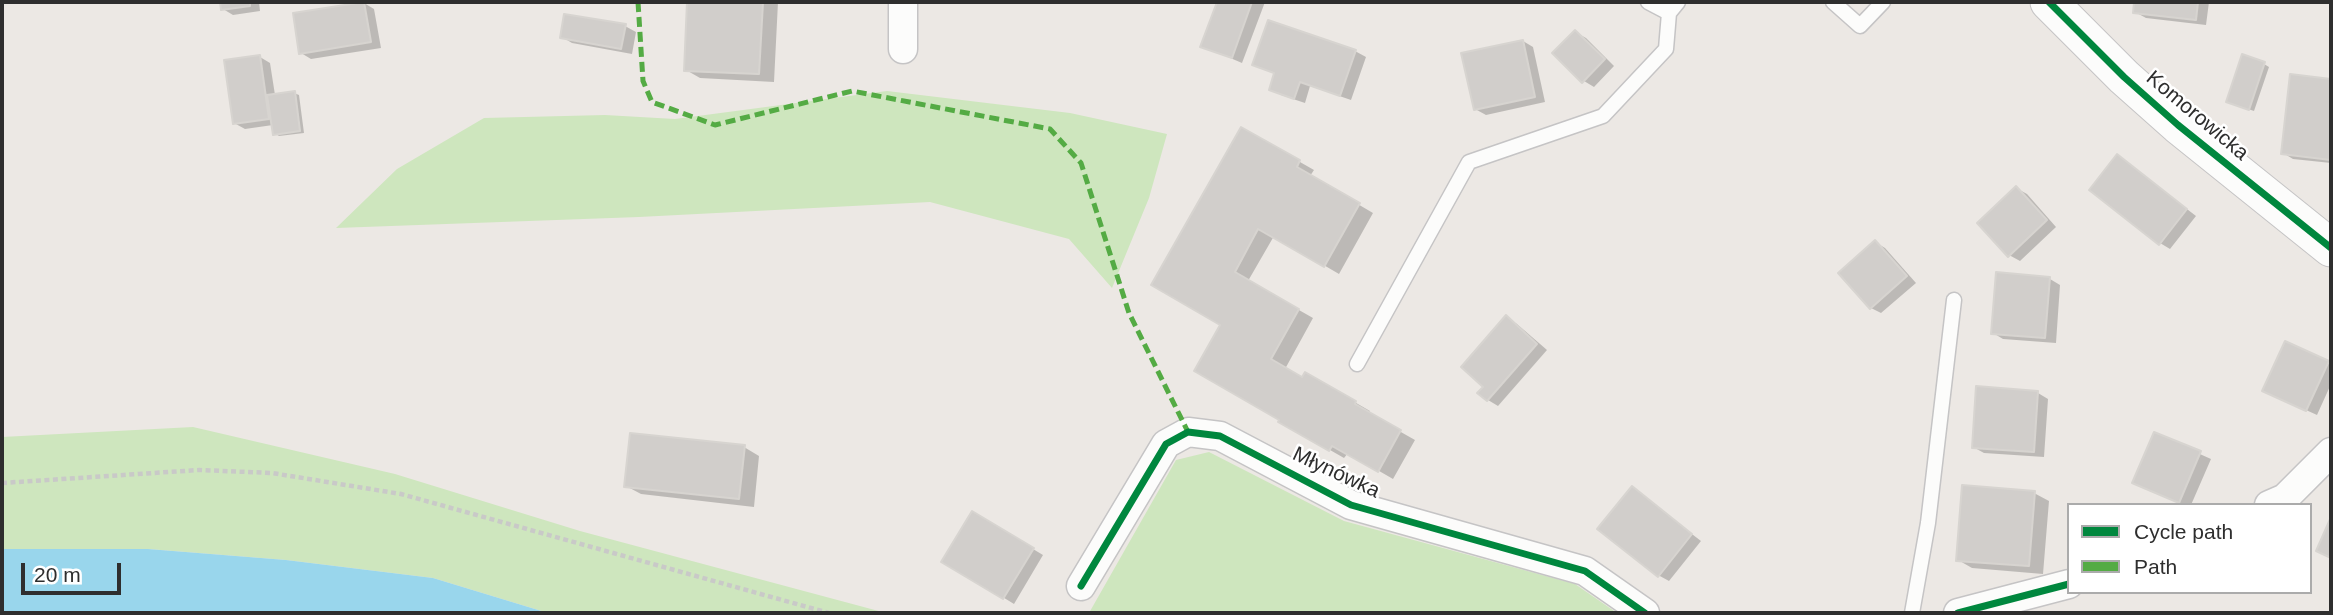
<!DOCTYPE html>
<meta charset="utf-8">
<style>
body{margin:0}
#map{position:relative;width:2333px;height:615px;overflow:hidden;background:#ece8e4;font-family:Helvetica,sans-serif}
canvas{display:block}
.frame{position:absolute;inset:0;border:4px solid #2e2e2e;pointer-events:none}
.legend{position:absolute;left:2067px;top:503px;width:245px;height:91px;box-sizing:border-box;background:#fff;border:2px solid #ababab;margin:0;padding:9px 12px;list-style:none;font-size:21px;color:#2e2e2e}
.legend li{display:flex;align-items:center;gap:14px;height:35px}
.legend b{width:35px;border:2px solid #ababab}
.scale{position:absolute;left:21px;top:563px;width:100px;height:32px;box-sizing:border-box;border:4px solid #2e2e2e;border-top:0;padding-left:9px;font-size:21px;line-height:24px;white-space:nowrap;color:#2e2e2e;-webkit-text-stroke:5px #fff;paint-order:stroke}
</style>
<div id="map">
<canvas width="2333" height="615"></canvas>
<div class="frame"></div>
<ul class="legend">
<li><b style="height:9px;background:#00873e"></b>Cycle path</li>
<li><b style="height:9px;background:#54ab44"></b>Path</li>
</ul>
<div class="scale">20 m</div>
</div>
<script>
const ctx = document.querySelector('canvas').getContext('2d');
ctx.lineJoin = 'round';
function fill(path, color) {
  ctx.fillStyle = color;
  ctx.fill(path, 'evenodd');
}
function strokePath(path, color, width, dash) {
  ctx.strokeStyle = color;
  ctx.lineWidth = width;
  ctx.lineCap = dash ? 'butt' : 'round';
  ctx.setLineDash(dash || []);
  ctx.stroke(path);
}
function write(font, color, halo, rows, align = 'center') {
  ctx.font = font + ' Helvetica,sans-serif';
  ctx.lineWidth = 5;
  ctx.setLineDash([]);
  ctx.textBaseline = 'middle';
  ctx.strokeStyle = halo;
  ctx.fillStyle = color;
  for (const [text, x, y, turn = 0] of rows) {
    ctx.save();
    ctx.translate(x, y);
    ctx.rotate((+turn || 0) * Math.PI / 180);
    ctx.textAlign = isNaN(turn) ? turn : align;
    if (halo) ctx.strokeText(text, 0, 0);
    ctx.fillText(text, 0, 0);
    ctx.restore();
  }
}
const green = new Path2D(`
 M887 91 1070 113 1167 134 1149 198 1112 288 1069 239 930 202 639 217 336 228 397 169 484 118 605 115 675 119Z
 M193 427 395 474 580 531 886 613H548L433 578 286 560 148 549H2V437Z
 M1209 452 1344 521 1575 584 1617 613H1089L1176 460Z`);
const water = new Path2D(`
 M2 549H148L286 560 433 578 548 613H2Z`);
const shadow = new Path2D(`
 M222 2H259L260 11 233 15 223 9Z
 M689 2H778L774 82 700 78 686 70Z
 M1219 2H1265L1242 63 1202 46Z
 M2136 2H2209L2206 25 2146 18 2135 12Z
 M364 3 374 9 381 48 311 59 301 53Z
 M625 26 636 32 632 54 572 43 562 37Z
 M1575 32 1586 38 1614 66 1594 87 1584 81Z
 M1523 41 1533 47 1545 102 1486 115 1475 109Z
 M1355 51 1366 57 1351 100 1310 86 1305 103 1281 95 1271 89 1276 74 1255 64Z
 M260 57 270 63 275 95 294 93 299 95 304 133 279 136 274 133 273 125 245 129 234 123Z
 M2264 64 2269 67 2254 111 2233 104Z
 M2291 76 2331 81V163L2293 159 2283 153Z
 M1242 129 1314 170 1310 176 1373 213 1339 274 1274 236 1248 281 1313 318 1285 369 1303 379 1306 374 1370 411 1369 414 1415 440 1393 479 1348 453 1344 458 1281 422 1223 324Z
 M2118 156 2196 216 2170 249 2160 243Z
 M2016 188 2027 194 2056 227 2020 261 2009 255Z
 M1875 242 1885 248 1916 283 1881 313 1871 308Z
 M2050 279 2060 285 2056 343 2003 339 1993 333Z
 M1506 318 1517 324 1547 350 1498 406 1488 400 1485 387Z
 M2328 363 2331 365V384L2317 415 2275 396Z
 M2038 393 2048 399 2044 457 1984 453 1973 447Z
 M2155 434 2211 459 2191 505H2184L2145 488Z
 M744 447 759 456 754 507 641 494 626 486Z
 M1632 488 1701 541 1669 581 1658 575Z
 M2034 493 2049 501 2043 574 1972 568 1958 560Z
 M973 513 1043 555 1014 604 944 561Z`);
const building = new Path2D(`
 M220 2H250V6L221 10Z
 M364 2 371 42 299 54 293 13Z
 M687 2H763L759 74 684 71Z
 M1217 2H1252L1232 58 1200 47Z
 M2134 2H2198L2196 20 2133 13Z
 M564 14 626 24 621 49 560 38Z
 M1268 20 1356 50 1340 96 1300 82 1294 99 1269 90 1274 73 1252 65Z
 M1575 30 1605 59 1582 83 1552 53Z
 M1523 40 1535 97 1474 110 1461 53Z
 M2242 54 2265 62 2249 110 2226 102Z
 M260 55 269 119 233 124 224 60Z
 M2290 74 2331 79V160L2281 154Z
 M295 91 300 131 273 135 267 95Z
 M1241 127 1300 160 1297 167 1360 203 1324 267 1258 229 1235 272 1299 309 1271 359 1302 377 1305 372 1356 401 1355 404 1401 430 1378 472 1332 446 1329 451 1278 422 1279 420 1194 371 1220 325 1151 285Z
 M2117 154 2187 209 2159 245 2089 190Z
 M2016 186 2047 220 2008 257 1977 223Z
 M1875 240 1907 276 1870 309 1838 273Z
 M1996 272 2050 277 2045 338 1991 334Z
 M1506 315 1537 344 1487 401 1477 393 1483 387 1461 367Z
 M2285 341 2329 361 2306 411 2262 391Z
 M1976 386 2038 391 2034 452 1972 448Z
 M2154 432 2201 451 2179 503 2132 483Z
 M630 433 745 445 739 499 624 487Z
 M1962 485 2035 491 2029 566 1956 561Z
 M1632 486 1692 534 1658 577 1597 529Z
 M972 511 1034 548 1003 599 941 562Z
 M2331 517V558L2316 551Z`);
const path = new Path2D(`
 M2 483 199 470 272 473 401 494 829 613`);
const service = new Path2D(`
 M1648 2 1669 13
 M1833 2 1860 26 1883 2
 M1357 364 1469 162 1603 116 1666 49 1669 13 1678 2
 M1912 613 1928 523 1954 300`);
const minor = new Path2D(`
 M903 49V2
 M2269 505 2285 498 2331 452
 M1081 586 1166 444 1188 432 1220 436 1351 505 1585 571 1645 613
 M1958 613 2069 584`);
const tertiary = new Path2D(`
 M2049 2 2124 77 2178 125 2331 248`);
const quiet = new Path2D(`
 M638 2 643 81 652 102 715 125 852 91 1050 129 1081 163 1129 313 1188 432`);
const cycleway = new Path2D(`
 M2049 2 2124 77 2178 125 2331 248
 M1081 586 1166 444 1188 432 1220 436 1351 505 1585 571 1645 613
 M1958 613 2069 584`);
const streetNames = [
 ["Komorowicka",2197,116,40],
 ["Młynówka",1336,473,25]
];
fill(green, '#cee6be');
fill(water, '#99d6ec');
fill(shadow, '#0003');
fill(building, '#d1cecb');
strokePath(building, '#d7d4d0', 2);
strokePath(service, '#c5c4c5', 17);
strokePath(minor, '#c5c4c5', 31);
strokePath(tertiary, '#c5c4c5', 39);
strokePath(path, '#c9c9c8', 4.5, [5, 3.5]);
strokePath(service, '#fcfcfb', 14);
strokePath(minor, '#fcfcfb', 28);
strokePath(tertiary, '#fcfcfb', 37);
strokePath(quiet, '#54ab44', 5, [10, 5]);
strokePath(cycleway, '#00873e', 7);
write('21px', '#2e2e2e', '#fff', streetNames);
</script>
